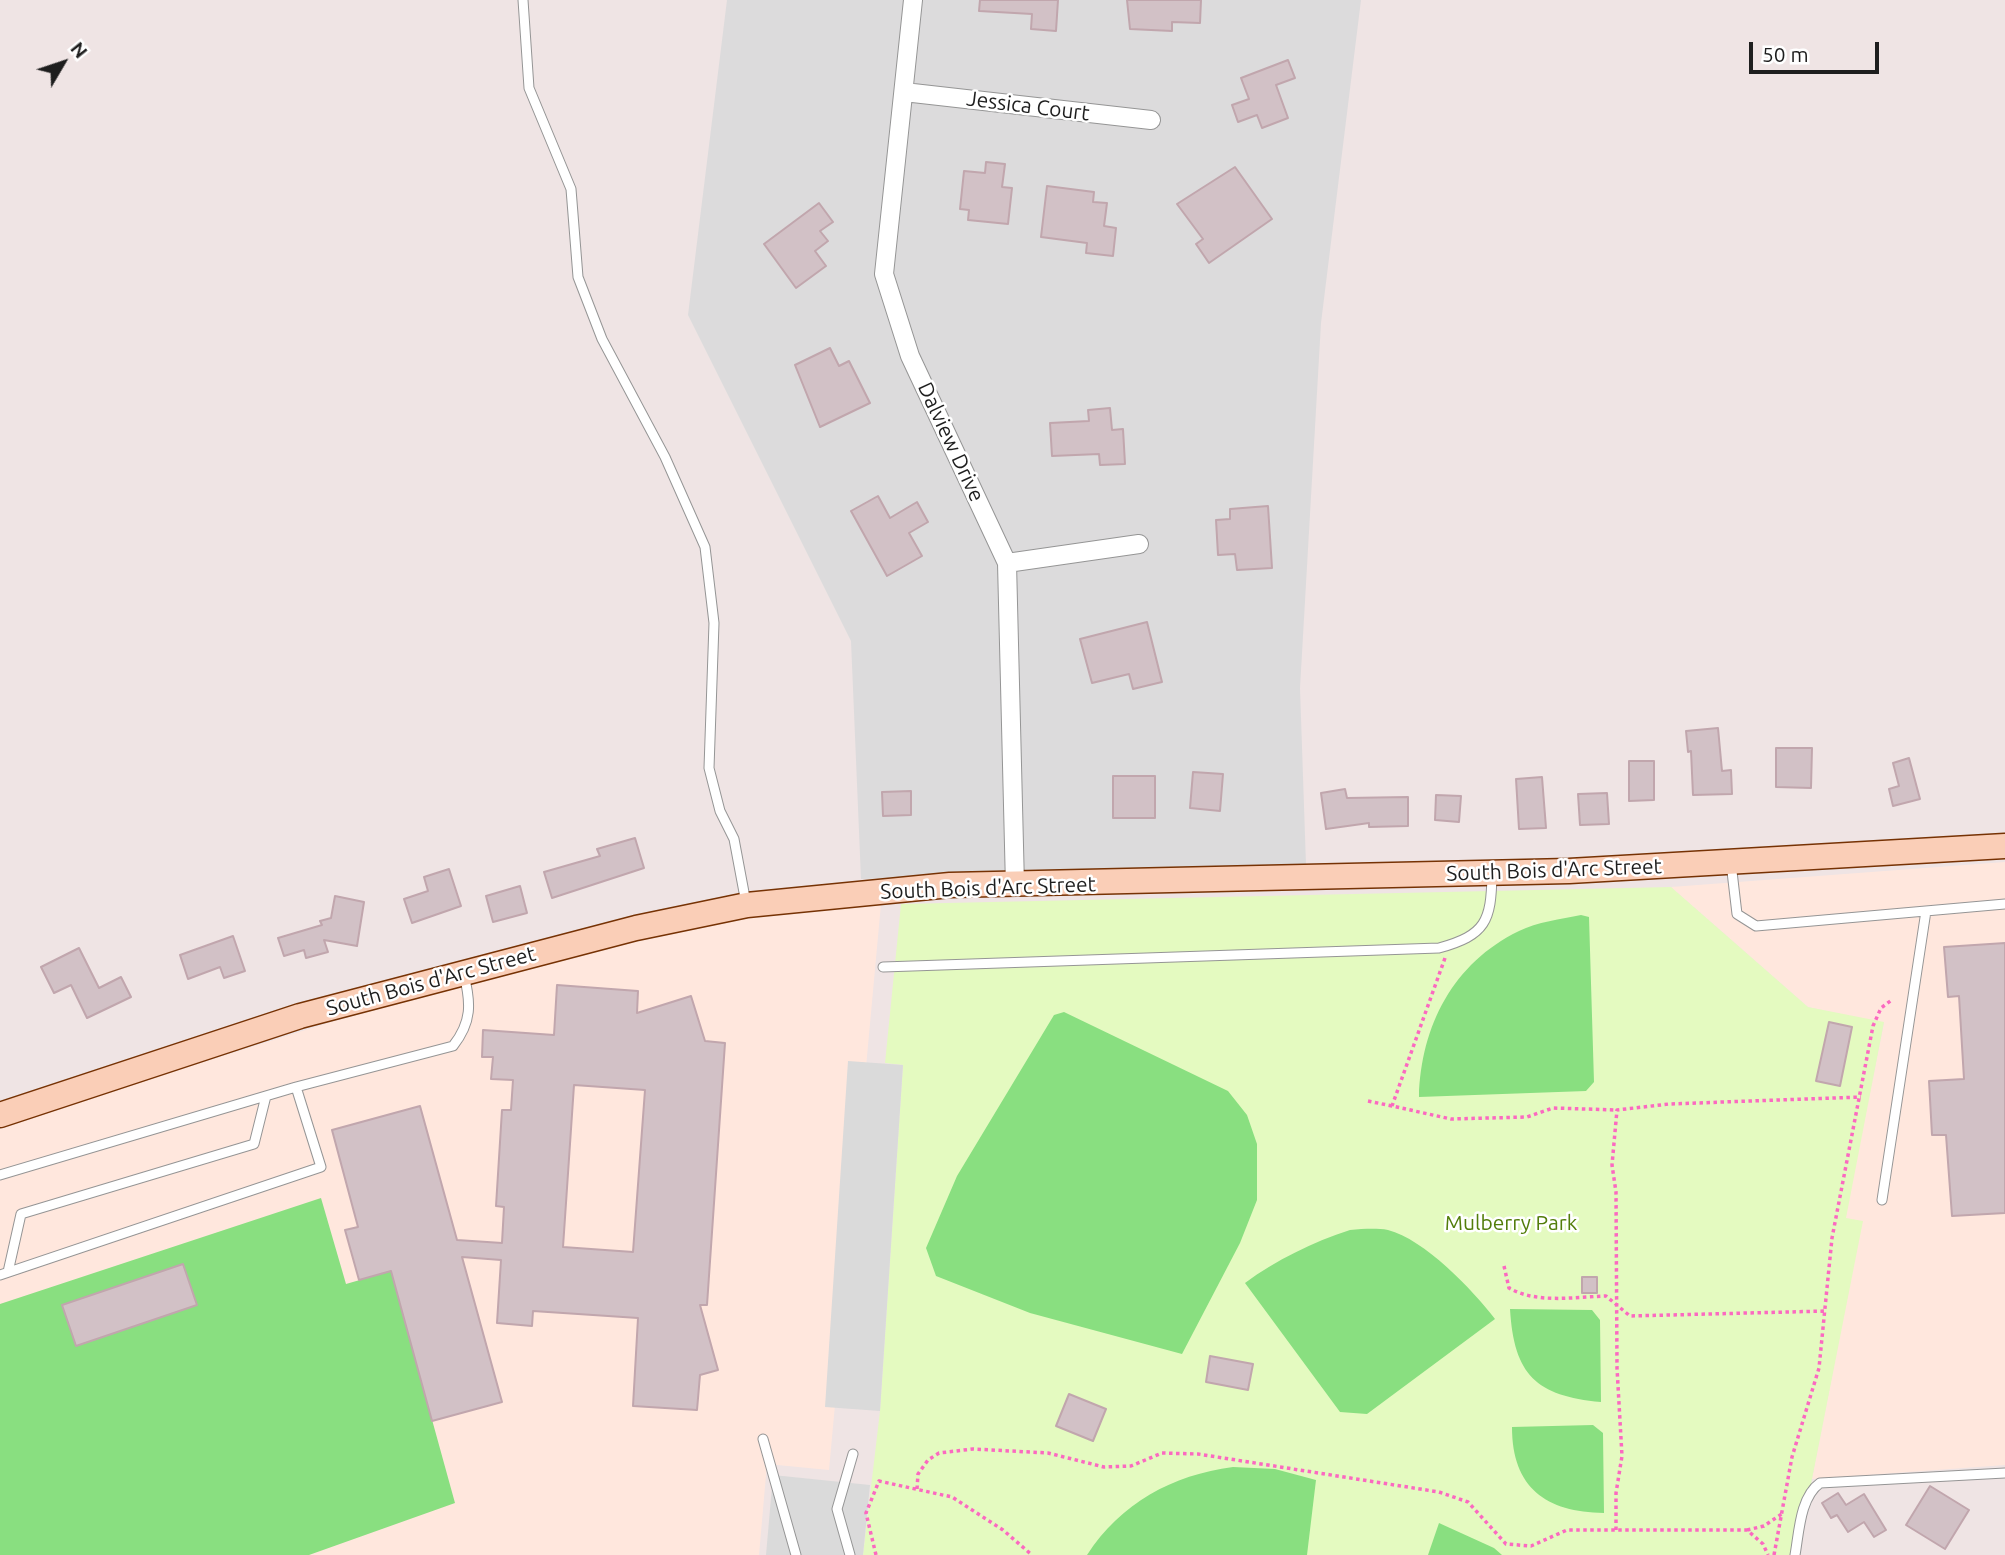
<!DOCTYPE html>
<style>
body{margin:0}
#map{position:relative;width:2005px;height:1555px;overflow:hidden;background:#efe4e4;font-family:Ubuntu,sans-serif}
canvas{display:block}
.north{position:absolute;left:28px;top:28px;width:70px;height:70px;-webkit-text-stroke:5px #fff;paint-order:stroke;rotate:51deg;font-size:19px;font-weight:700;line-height:28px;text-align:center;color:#1e1e1e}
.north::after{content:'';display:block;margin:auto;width:24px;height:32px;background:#1e1e1e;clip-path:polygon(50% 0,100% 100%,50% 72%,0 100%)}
.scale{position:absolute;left:1749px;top:42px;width:130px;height:32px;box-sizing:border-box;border:4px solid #1e1e1e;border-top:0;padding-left:9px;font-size:21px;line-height:24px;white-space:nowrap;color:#1e1e1e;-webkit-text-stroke:5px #fff;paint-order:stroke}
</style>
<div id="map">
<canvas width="2005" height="1555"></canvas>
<div class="north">N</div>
<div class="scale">50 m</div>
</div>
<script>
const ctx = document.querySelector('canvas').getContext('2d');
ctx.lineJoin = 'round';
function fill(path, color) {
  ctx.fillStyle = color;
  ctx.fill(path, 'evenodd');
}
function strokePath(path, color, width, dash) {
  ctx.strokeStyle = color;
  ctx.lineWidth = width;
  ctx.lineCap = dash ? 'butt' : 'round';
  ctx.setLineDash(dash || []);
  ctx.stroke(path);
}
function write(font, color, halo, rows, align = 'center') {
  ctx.font = font + ' Ubuntu,sans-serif';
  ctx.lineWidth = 5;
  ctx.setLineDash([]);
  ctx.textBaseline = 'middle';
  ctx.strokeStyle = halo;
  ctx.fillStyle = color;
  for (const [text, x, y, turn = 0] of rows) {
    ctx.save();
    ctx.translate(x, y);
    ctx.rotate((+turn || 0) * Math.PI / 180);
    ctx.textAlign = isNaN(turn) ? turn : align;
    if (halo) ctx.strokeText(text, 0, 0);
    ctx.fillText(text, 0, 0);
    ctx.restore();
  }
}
const residential = new Path2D(`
 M727 0H1361L1321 323 1300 688 1306 865 861 879 851 641 688 315Z`);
const education = new Path2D(`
 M2005 862V1465L1812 1479 1862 1222 1845 1218 1884 1023 1808 1007 1671 887Z
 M881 904 829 1470 767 1464 759 1555H0V1129L92 1097 331 1022 631 940 729 918 800 909Z`);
const park = new Path2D(`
 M1671 887 1808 1007 1884 1022 1846 1218 1863 1221 1797 1555H863L880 1411 903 1065 885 1063 901 904Z`);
const pitch = new Path2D(`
 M1581 915 1589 917 1594 1082 1586 1091 1419 1097C1421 1026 1453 963 1519 931 1537 922 1561 919 1581 915Z
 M1064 1012 1228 1091 1247 1115 1257 1144V1200L1240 1243 1182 1354 1030 1313 936 1276 926 1248 957 1176 1054 1015Z
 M321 1198 346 1284 391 1271 455 1503 309 1555H0V1304Z
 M1350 1230C1363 1229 1376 1228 1388 1230 1424 1239 1473 1290 1495 1319L1367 1414 1340 1412 1245 1283C1276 1260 1313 1242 1350 1230Z
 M1510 1309 1592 1310 1600 1320 1601 1402C1536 1396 1514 1375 1510 1309Z
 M1593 1425 1603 1433 1604 1513C1546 1512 1512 1488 1512 1427Z
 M1233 1467 1275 1469 1316 1480 1307 1555H1087C1121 1503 1172 1475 1233 1467Z
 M1439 1523 1494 1548 1502 1555H1428Z`);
const parking = new Path2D(`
 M848 1061 903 1065 880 1411 825 1407Z
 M773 1475 870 1485 863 1555H766Z`);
const building = new Path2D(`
 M980 0H1058L1056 31 1031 29 1032 14 979 11Z
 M1127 0H1201L1200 23 1172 22V31L1130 29Z
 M1288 60 1295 78 1276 85 1288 118 1262 128 1257 115 1238 122 1232 105 1249 99 1241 78Z
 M986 162 1005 164 1002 187 1012 188 1008 224 968 220 969 210 960 209 964 171 985 173Z
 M1235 167 1272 219 1209 263 1196 244 1203 239 1177 204Z
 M1047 186 1094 192 1093 202 1107 203 1104 226 1116 228 1113 256 1086 253 1087 243 1041 237Z
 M819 203 833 222 820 231 828 241 815 251 826 266 796 288 764 244Z
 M830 348 839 366 849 361 870 403 820 427 795 365Z
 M1110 408 1112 430 1123 429 1125 464 1100 465 1099 454 1052 456 1050 423 1089 421 1088 410Z
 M878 496 890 518 917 502 928 522 909 533 922 556 887 576 851 511Z
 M1268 506 1272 568 1237 570 1235 554 1218 555 1216 520 1230 519V509Z
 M1147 622 1162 682 1133 689 1129 674 1092 683 1080 639Z
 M1718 728 1722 771 1731 770 1732 794 1693 795 1691 751 1688 752 1686 731Z
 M1776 748H1812L1811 788 1776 787Z
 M1909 758 1920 799 1893 806 1889 789 1899 786 1893 763Z
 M1629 761H1654V800L1629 801Z
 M1193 772 1223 774 1220 811 1190 808Z
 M1113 776H1155V818H1113Z
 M1542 777 1546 828 1519 829 1516 779Z
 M1345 789 1347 798 1408 797V826L1369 827V823L1326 829 1321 793Z
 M911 791V815L883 816 882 792Z
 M1607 793 1609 824 1580 825 1578 794Z
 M1436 795 1461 796 1459 822 1435 820Z
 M635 838 644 868 552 898 544 872 600 856 597 849Z
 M449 869 461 906 412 923 404 899 428 891 424 877Z
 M520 886 527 913 493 922 486 896Z
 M335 896 364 902 357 946 324 940 328 952 306 958 304 950 284 956 278 938 322 925 320 921 331 918Z
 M233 936 245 971 224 978 220 967 188 979 180 955Z
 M2005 943V1213L1952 1216 1946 1135H1932L1929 1081 1964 1079 1959 996 1948 997 1944 947Z
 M79 948 99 988 121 977 131 997 87 1018 71 985 54 993 41 967Z
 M557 985 638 991 637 1013 691 996 705 1041 725 1043 707 1305H700L718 1370 700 1375 697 1410 633 1406 638 1318 533 1311 532 1326 497 1323 501 1260 462 1257 502 1402 432 1421 391 1271 359 1280 345 1230 358 1227 332 1130 420 1106 457 1240 502 1243 504 1207 496 1206 502 1110H511L513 1080 491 1079 493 1057H482L483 1030 554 1035ZM574 1085 645 1090 633 1252 563 1247Z
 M1829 1022 1852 1027 1840 1086 1816 1081Z
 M183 1264 197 1305 76 1346 62 1305Z
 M1582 1277H1597V1293H1582Z
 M1210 1356 1253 1364 1248 1390 1206 1382Z
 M1069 1394 1106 1409 1093 1441 1056 1426Z
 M1930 1486 1969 1510 1945 1549 1906 1525Z
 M1838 1493 1846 1505 1864 1494 1886 1530 1874 1537 1864 1522 1848 1532 1837 1515 1831 1518 1822 1503Z`);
const path = new Path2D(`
 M1445 958 1392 1106 1451 1119 1527 1117 1553 1108 1617 1110
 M1368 1101 1392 1106
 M1504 1266 1509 1288C1537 1304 1574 1297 1606 1296L1630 1316 1827 1311
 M917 1489 918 1474 928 1460 939 1453 973 1449 1048 1453 1104 1467 1131 1466 1162 1453 1198 1454 1439 1492 1468 1502 1506 1544 1531 1546 1567 1530H1747L1763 1544 1768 1555
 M1616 1530V1493L1622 1456 1617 1368 1616 1192 1612 1165 1617 1110 1669 1104 1861 1097
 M1747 1530 1764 1526 1783 1513
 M876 1555 866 1513 879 1481 952 1497 1003 1530 1032 1555
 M1774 1555 1792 1457 1819 1368 1832 1238 1873 1026 1881 1008 1893 999`);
const service = new Path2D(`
 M523 0 529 88 571 189 578 277 602 339 665 457 705 547 714 623 709 768 720 811 734 839 746 903
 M1731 863 1737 914 1756 926 2005 904
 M883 967 1439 948C1486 935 1491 921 1492 875
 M0 1175 296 1087 453 1046C472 1022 471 1003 464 975
 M1882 1200 1926 911
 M8 1272 21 1214 254 1144 266 1096
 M0 1275 321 1167 296 1087
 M763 1439 796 1555
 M850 1555 837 1509 853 1454
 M1795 1555C1799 1533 1800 1497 1820 1483L2005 1473`);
const minor = new Path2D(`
 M913 0 884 274 910 356 1007 563 1015 886
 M904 92 1151 120
 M1007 563 1139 544`);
const secondary = new Path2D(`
 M0 1115 300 1016 636 928 747 905 950 885 1569 871 2005 846`);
const streetNames = [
 ["Jessica Court",1028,106,7],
 ["Dalview Drive",951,442,65],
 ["South Bois d'Arc Street",1554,870,-2],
 ["South Bois d'Arc Street",988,888,-2],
 ["South Bois d'Arc Street",431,981,-15]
];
const parkNames = [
 ["Mulberry Park",1511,1223]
];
fill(residential, '#dcdbdc');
fill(education, '#ffe7dd');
fill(park, '#e4fac0');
fill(pitch, '#89df80');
fill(parking, '#dadada');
fill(building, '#d2c1c6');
strokePath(building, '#c1a6ad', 2);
strokePath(service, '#959595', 11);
strokePath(minor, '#959595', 20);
strokePath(secondary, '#763204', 27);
strokePath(path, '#fb69c0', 3.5, [3.5, 3.5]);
strokePath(service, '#fff', 9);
strokePath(minor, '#fff', 18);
strokePath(secondary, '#faceb7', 24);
write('21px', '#1e1e1e', '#fff', streetNames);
write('21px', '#527d0a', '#fff', parkNames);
</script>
